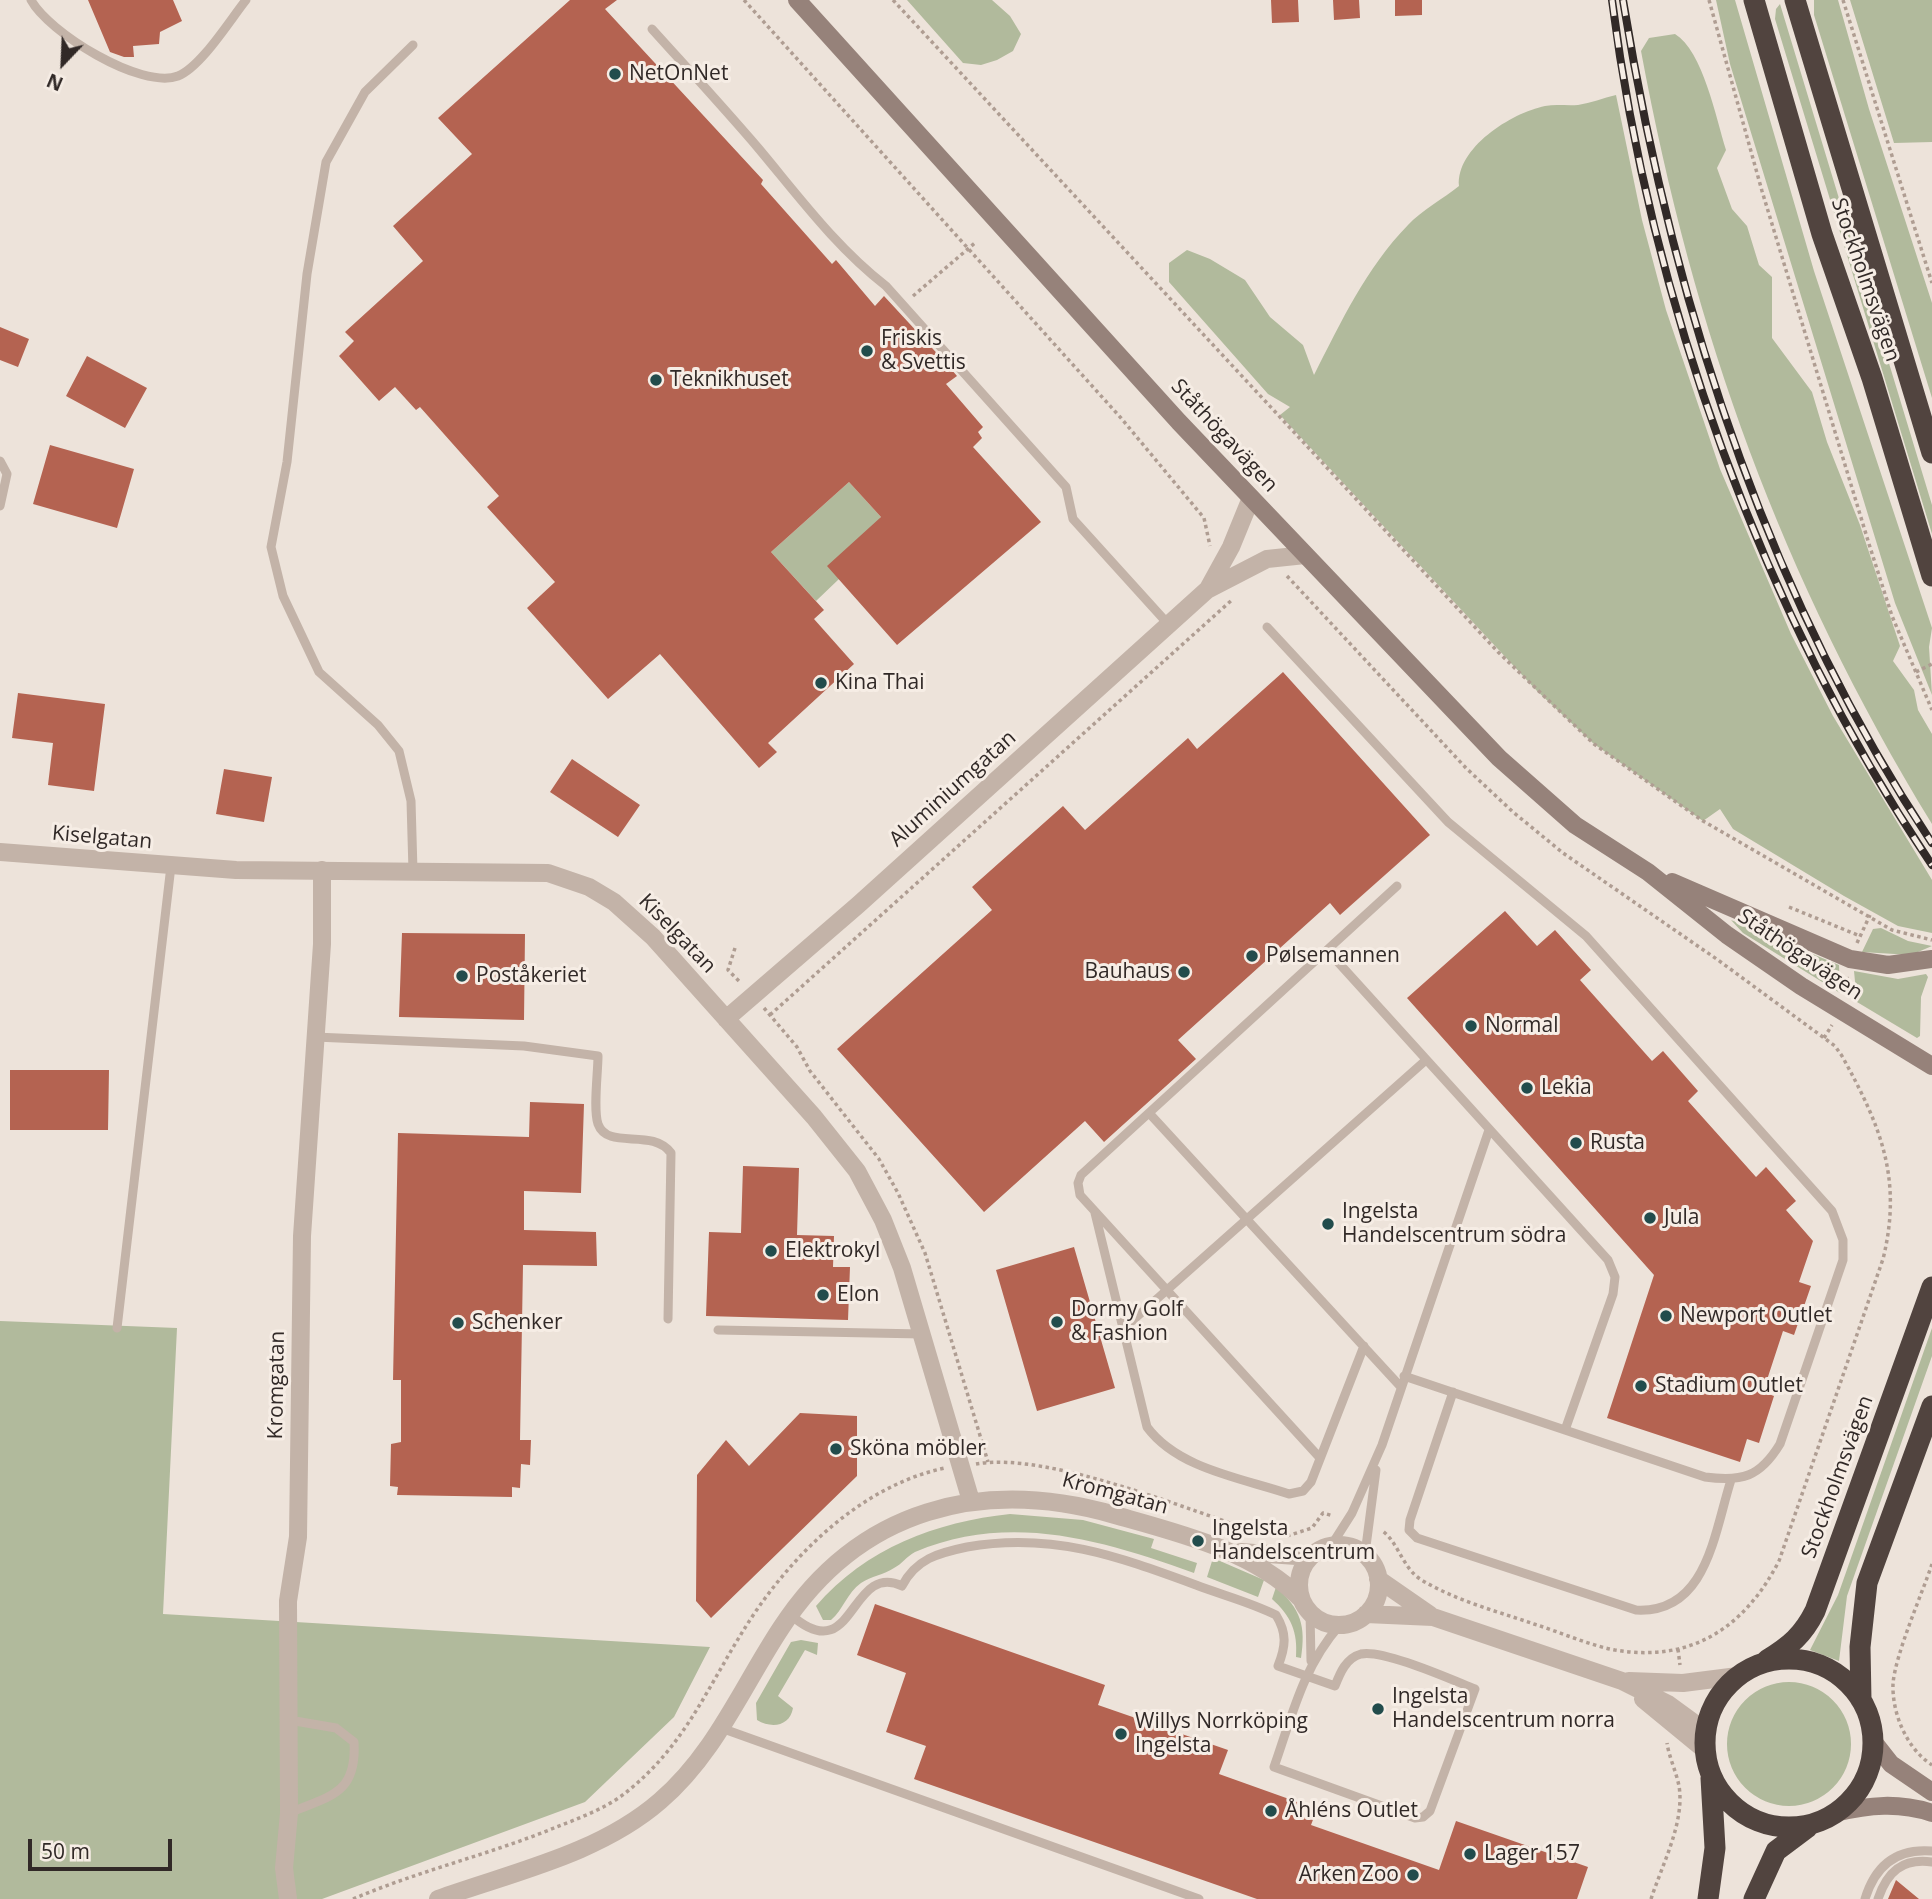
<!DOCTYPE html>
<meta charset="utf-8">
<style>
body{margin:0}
#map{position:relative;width:1932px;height:1899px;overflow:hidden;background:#ede3da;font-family:"Open Sans",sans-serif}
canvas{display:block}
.north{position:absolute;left:28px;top:28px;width:70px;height:70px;-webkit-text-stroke:5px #f6ede5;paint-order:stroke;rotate:203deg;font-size:19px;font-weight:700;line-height:28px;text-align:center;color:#312927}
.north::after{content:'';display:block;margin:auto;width:24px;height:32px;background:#312927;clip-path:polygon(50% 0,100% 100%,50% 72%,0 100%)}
.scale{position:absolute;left:28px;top:1839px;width:144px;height:32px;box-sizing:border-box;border:4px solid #312927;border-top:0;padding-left:9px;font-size:21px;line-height:24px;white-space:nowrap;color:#312927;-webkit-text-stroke:5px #f6ede5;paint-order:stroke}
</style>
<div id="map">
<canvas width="1932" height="1899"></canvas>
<div class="north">N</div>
<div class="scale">50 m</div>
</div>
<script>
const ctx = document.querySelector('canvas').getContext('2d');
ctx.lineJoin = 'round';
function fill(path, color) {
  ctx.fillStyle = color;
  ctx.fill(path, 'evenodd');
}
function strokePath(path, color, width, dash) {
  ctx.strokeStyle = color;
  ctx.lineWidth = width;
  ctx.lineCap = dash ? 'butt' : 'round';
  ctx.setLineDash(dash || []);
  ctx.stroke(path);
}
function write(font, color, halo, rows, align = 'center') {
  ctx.font = font + ' "Open Sans",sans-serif';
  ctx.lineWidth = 6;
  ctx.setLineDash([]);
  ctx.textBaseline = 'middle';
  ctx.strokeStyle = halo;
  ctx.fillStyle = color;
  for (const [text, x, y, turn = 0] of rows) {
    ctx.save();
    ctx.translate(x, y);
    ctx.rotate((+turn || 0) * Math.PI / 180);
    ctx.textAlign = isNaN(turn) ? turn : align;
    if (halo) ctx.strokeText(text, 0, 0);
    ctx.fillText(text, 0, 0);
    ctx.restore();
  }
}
const green = new Path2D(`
 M907 0H992L1010 16 1021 34 1013 51 997 60 981 65 963 63Z
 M1716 0H1735L1814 271 1932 628 1929 647 1932 695 1895 603 1730 64Z
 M1814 0H1838L1869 109 1932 303V398L1814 15Z
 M1850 0H1932V142L1894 143Z
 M1780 4 1932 505V534L1775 19 1776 9Z
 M1675 34C1703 51 1716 118 1726 150L1717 168 1732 209 1747 226 1759 265 1772 277V338L1812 392 1827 442 1860 525 1900 646 1893 661 1914 690 1918 710 1932 734V824C1781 576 1694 335 1641 51L1649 38Z
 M1616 95 1642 220 1666 310 1720 469 1791 634 1833 716 1932 880V933L1898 926 1844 896 1733 829 1720 809 1703 821 1594 744 1537 691 1280 415 1290 407 1268 394 1169 282V263L1187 250 1210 259 1245 280 1270 317 1303 345 1314 375C1341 322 1366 268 1408 225 1422 210 1443 199 1459 186 1456 148 1511 113 1545 106 1556 104 1567 106 1578 105 1591 103 1603 98 1616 95Z
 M849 482 881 517 839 579 816 601 771 552Z
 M1731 920 1839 965 1840 993 1743 933Z
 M1881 928 1908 941 1932 946 1911 955 1862 952 1873 929Z
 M1854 971 1898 979 1926 974 1928 977 1921 997 1920 1036 1917 1038 1857 1002Z
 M0 1321 177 1328 163 1614 710 1647 674 1717 585 1802 322 1899H0Z
 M1932 1328V1356L1847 1596 1839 1661 1810 1650 1838 1595Z
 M1010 1514 1083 1520 1154 1539 1151 1548 1197 1563 1194 1573C1102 1540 1010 1512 915 1552 907 1556 902 1564 894 1568 884 1575 871 1576 861 1583 847 1593 843 1610 831 1620H823L816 1606C866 1548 936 1522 1010 1514Z
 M1213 1558 1264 1580 1258 1597 1207 1577Z
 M1276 1587C1301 1609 1306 1626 1301 1658L1296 1657C1298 1632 1291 1616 1272 1599Z
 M801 1640 818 1643 817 1655 805 1650 778 1696 793 1708C790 1726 772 1729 757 1720L756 1703 791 1642Z
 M1727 1744a62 62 0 1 1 124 0a62 62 0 1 1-124 0Z`);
const building = new Path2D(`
 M88 0H173L182 21 160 32 159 44 133 46 134 57H124L110 52Z
 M570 0H617L605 9 763 180 761 184 832 264 836 260 875 306 884 296 945 362 957 376 946 384 983 427 978 432 982 438 973 447 1041 522 897 645 827 566 881 517 849 482 771 552 824 610 814 619 854 664 768 743 777 752 759 768 660 654 608 699 527 608 555 582 487 507 499 496 420 407 416 410 395 387 379 401 339 356 354 341 345 332 423 261 393 226 472 154 438 118Z
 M1271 0H1298L1299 22 1272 23Z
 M1333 0H1359L1360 18 1334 20Z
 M1395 0H1422V15L1395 16Z
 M0 327 29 339 18 367 0 360Z
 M87 356 147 388 125 428 66 396Z
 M50 445 134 469 117 528 33 504Z
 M1283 672 1430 835 1340 915 1330 903 1178 1040 1196 1059 1104 1142 1085 1121 984 1212 837 1049 992 910 972 887 1063 806 1085 830 1188 738 1197 749Z
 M18 693 105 704 94 791 48 785 53 743 12 738Z
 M572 759 640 805 618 837 550 792Z
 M224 769 272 777 264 822 216 814Z
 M1505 911 1537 946 1555 930 1591 970 1580 980 1652 1061 1663 1051 1698 1091 1688 1101 1756 1177 1766 1167 1796 1201 1786 1210 1813 1241 1799 1282 1811 1286 1794 1335 1783 1331 1763 1392 1774 1396 1759 1443 1747 1439 1740 1462 1607 1418 1654 1275 1407 998Z
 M402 933 525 934 524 1020 399 1017Z
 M10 1070H109L108 1130H10Z
 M530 1102 584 1104 581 1193 524 1191V1230L596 1232 597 1266 523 1265 520 1440H531L530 1465 521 1464 520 1488 512 1487V1497L397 1495 398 1487 390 1486 391 1444 401 1442V1380H393L398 1133 529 1137Z
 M743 1166 799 1168 797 1235 834 1236 833 1267H850L848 1320 706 1316 709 1232 741 1233Z
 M1074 1247 1115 1388 1037 1411 996 1270Z
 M800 1413 857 1416V1476L711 1618 696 1601 697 1475 726 1440 749 1466Z
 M875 1604 1105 1685 1098 1705 1228 1750 1219 1774 1317 1809 1311 1825 1439 1870 1456 1821 1588 1867 1577 1899H1257L914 1779 926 1746 886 1732 906 1673 857 1655Z
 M1896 1880 1919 1899H1888Z`);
const path = new Path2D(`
 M744 0 1121 418 1204 518 1210 546
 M893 0 1498 652 1594 744 1703 821 1892 930 1932 940
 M1709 0 1762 191 1869 544 1892 616 1932 710
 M1843 0 1932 283
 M913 296 976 242
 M1287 576 1466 768 1513 812 1563 853 1718 960 1835 1046 1842 1056C1880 1125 1903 1178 1883 1259L1779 1561C1745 1627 1692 1663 1615 1650 1588 1645 1560 1632 1534 1624 1496 1611 1454 1600 1420 1579 1402 1567 1398 1541 1381 1530
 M1916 672 1932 664
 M1789 907 1860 936
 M1857 943 1870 915
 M735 948 728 970 740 982
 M1847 977 1849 994
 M764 1008 797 1047 810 1071 879 1159 898 1193 925 1253 988 1462
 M770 1015 1233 599
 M1824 1038 1832 1025
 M976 1464C1047 1451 1191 1511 1262 1534
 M1287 1536 1312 1528 1323 1513 1333 1516
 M1932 1564C1922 1594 1895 1655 1893 1684 1892 1714 1907 1749 1932 1765
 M1678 1649 1680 1665
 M353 1899C418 1871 488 1855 554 1828 579 1818 608 1808 629 1790 683 1746 705 1693 740 1636 784 1562 858 1486 945 1468
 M1651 1899C1662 1865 1685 1822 1679 1786 1676 1771 1669 1757 1667 1743`);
const lane = new Path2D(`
 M31 0C48 32 141 90 178 76 201 67 230 20 246 0
 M652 29C688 69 724 108 759 149 800 198 836 247 886 286L1066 487 1073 519 1169 625
 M413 45 365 92 326 162 307 274 287 462 271 547 283 596 319 672 378 725 399 751 411 801 413 871
 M0 461 7 474 0 506
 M1267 627 1448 822 1586 936 1832 1211 1843 1240V1260L1780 1444C1760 1477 1742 1482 1705 1477L1404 1376
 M1327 950 1608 1260 1615 1277 1613 1294 1565 1430
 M315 1037 524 1046 598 1056C598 1072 593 1110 598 1124 608 1151 652 1127 671 1153L668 1319
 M1149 1113 1400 1386
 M1095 1213 1147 1427C1178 1469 1242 1478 1289 1494L1303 1491 1311 1482 1364 1346
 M117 1328 171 866
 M1123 1329 1426 1060
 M718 1330 922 1334
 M1453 1392 1410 1520 1409 1530 1417 1538 1636 1610C1707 1614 1714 1533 1731 1480
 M1320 1458 1080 1195 1078 1183 1081 1175 1397 886
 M1331 1546 1352 1513 1382 1445 1489 1130
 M1365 1554 1376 1470
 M1310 1612 1311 1661
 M791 1615C855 1671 849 1561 902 1586 916 1559 938 1553 967 1547 1052 1532 1117 1556 1196 1585 1222 1595 1250 1602 1276 1615 1287 1633 1286 1646 1278 1666L1335 1686C1340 1673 1346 1658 1361 1654 1383 1649 1452 1680 1475 1689L1430 1811 1423 1817 1415 1818 1274 1767C1292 1716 1303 1667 1339 1626
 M721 1728 1199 1899
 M289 1813C330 1796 357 1794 354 1742L336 1728 289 1720
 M1865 1899C1875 1866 1896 1848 1932 1851
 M1878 1899C1887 1872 1902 1858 1932 1862`);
const street = new Path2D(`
 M1209 587 1231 547 1251 498
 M0 852 236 870 548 873 589 887 614 902 653 937 814 1117 857 1171 883 1220 902 1268 971 1501
 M726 1019 858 905 1207 590 1267 559 1305 555
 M1299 1585a40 40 0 1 1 80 0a40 40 0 1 1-80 0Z
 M1241 1552 1310 1557
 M1378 1579 1430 1615
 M1366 1614 1433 1617 1622 1681 1668 1704 1705 1731
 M1629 1681 1683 1683 1738 1676
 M1643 1699 1705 1750
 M288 1899 284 1868 289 1813 288 1601 298 1537 302 1236 322 944V870
 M438 1899C513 1872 599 1854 660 1801 715 1754 742 1687 781 1628 859 1508 982 1477 1115 1515 1179 1533 1254 1551 1301 1599`);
const secondary = new Path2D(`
 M797 0 1179 422 1499 758 1575 825 1648 872 1727 935 1801 986 1932 1066
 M1672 882 1850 959 1888 965 1932 959
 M1873 1741 1891 1764 1932 1792
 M1835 1813C1869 1805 1899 1802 1932 1813`);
const highway = new Path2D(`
 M1754 0 1822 234 1872 378 1932 576
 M1795 0 1932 453
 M1705 1743a84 84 0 1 1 168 0a84 84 0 1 1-168 0Z
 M1767 1660C1790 1646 1803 1635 1815 1611L1932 1287
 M1861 1700 1860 1647 1867 1583 1932 1406
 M1708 1899 1715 1848 1711 1778
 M1754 1899 1776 1851 1808 1827`);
const rail = new Path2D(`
 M1612 0C1650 299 1763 615 1932 865
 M1623 0C1671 295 1765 592 1932 843`);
const markers = [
 [615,74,7,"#224c4c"],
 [867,351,7,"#224c4c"],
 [656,380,7,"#224c4c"],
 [821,683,7,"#224c4c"],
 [1252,956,7,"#224c4c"],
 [1184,972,7,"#224c4c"],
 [462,976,7,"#224c4c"],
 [1471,1026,7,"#224c4c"],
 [1527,1088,7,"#224c4c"],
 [1576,1143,7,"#224c4c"],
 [1650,1218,7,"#224c4c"],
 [1328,1224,7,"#224c4c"],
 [771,1251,7,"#224c4c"],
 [823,1295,7,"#224c4c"],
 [1666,1316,7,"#224c4c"],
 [1057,1322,7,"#224c4c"],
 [458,1323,7,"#224c4c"],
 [1641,1386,7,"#224c4c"],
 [836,1449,7,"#224c4c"],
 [1198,1541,7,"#224c4c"],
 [1378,1709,7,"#224c4c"],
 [1121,1734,7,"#224c4c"],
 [1271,1811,7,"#224c4c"],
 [1470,1854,7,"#224c4c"],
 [1413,1875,7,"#224c4c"]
];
const poiNames = [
 ["NetOnNet",629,74],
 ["Friskis",881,339],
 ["& Svettis",881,363],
 ["Teknikhuset",670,380],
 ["Kina Thai",835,683],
 ["Pølsemannen",1266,956],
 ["Bauhaus",1170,972,"right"],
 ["Poståkeriet",476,976],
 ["Normal",1485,1026],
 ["Lekia",1541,1088],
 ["Rusta",1590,1143],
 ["Ingelsta",1342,1212],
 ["Handelscentrum södra",1342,1236],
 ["Jula",1664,1218],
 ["Elektrokyl",785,1251],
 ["Elon",837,1295],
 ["Dormy Golf",1071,1310],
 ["& Fashion",1071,1334],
 ["Newport Outlet",1680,1316],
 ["Schenker",472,1323],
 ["Stadium Outlet",1655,1386],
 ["Sköna möbler",850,1449],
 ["Ingelsta",1212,1529],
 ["Handelscentrum",1212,1553],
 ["Ingelsta",1392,1697],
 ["Handelscentrum norra",1392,1721],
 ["Willys Norrköping",1135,1722],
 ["Ingelsta",1135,1746],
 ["Åhléns Outlet",1285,1811],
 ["Lager 157",1484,1854],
 ["Arken Zoo",1399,1875,"right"]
];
const streetNames = [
 ["Stockholmsvägen",1865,280,71],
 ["Ståthögavägen",1224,436,47],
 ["Aluminiumgatan",953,789,-42],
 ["Kiselgatan",102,838,5],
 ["Kiselgatan",677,934,46],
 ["Ståthögavägen",1800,955,34],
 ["Kromgatan",277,1385,-89],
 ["Stockholmsvägen",1838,1477,-70],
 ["Kromgatan",1115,1494,15]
];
fill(green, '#b1ba9c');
fill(building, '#b46351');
strokePath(path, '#af9d92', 3.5, [3.5, 3.5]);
strokePath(lane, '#c3b3a8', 9);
strokePath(street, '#c3b3a8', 18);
strokePath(secondary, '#96827a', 18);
strokePath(highway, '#51443f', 21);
strokePath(rail, '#312927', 8);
strokePath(rail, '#f6ede5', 5, [16]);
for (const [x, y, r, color] of markers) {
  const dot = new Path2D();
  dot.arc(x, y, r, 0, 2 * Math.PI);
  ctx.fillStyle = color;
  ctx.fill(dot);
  strokePath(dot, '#f6ede5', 2.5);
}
write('21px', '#312927', '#f6ede5', poiNames, 'left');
write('21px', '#312927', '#f6ede5', streetNames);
</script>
